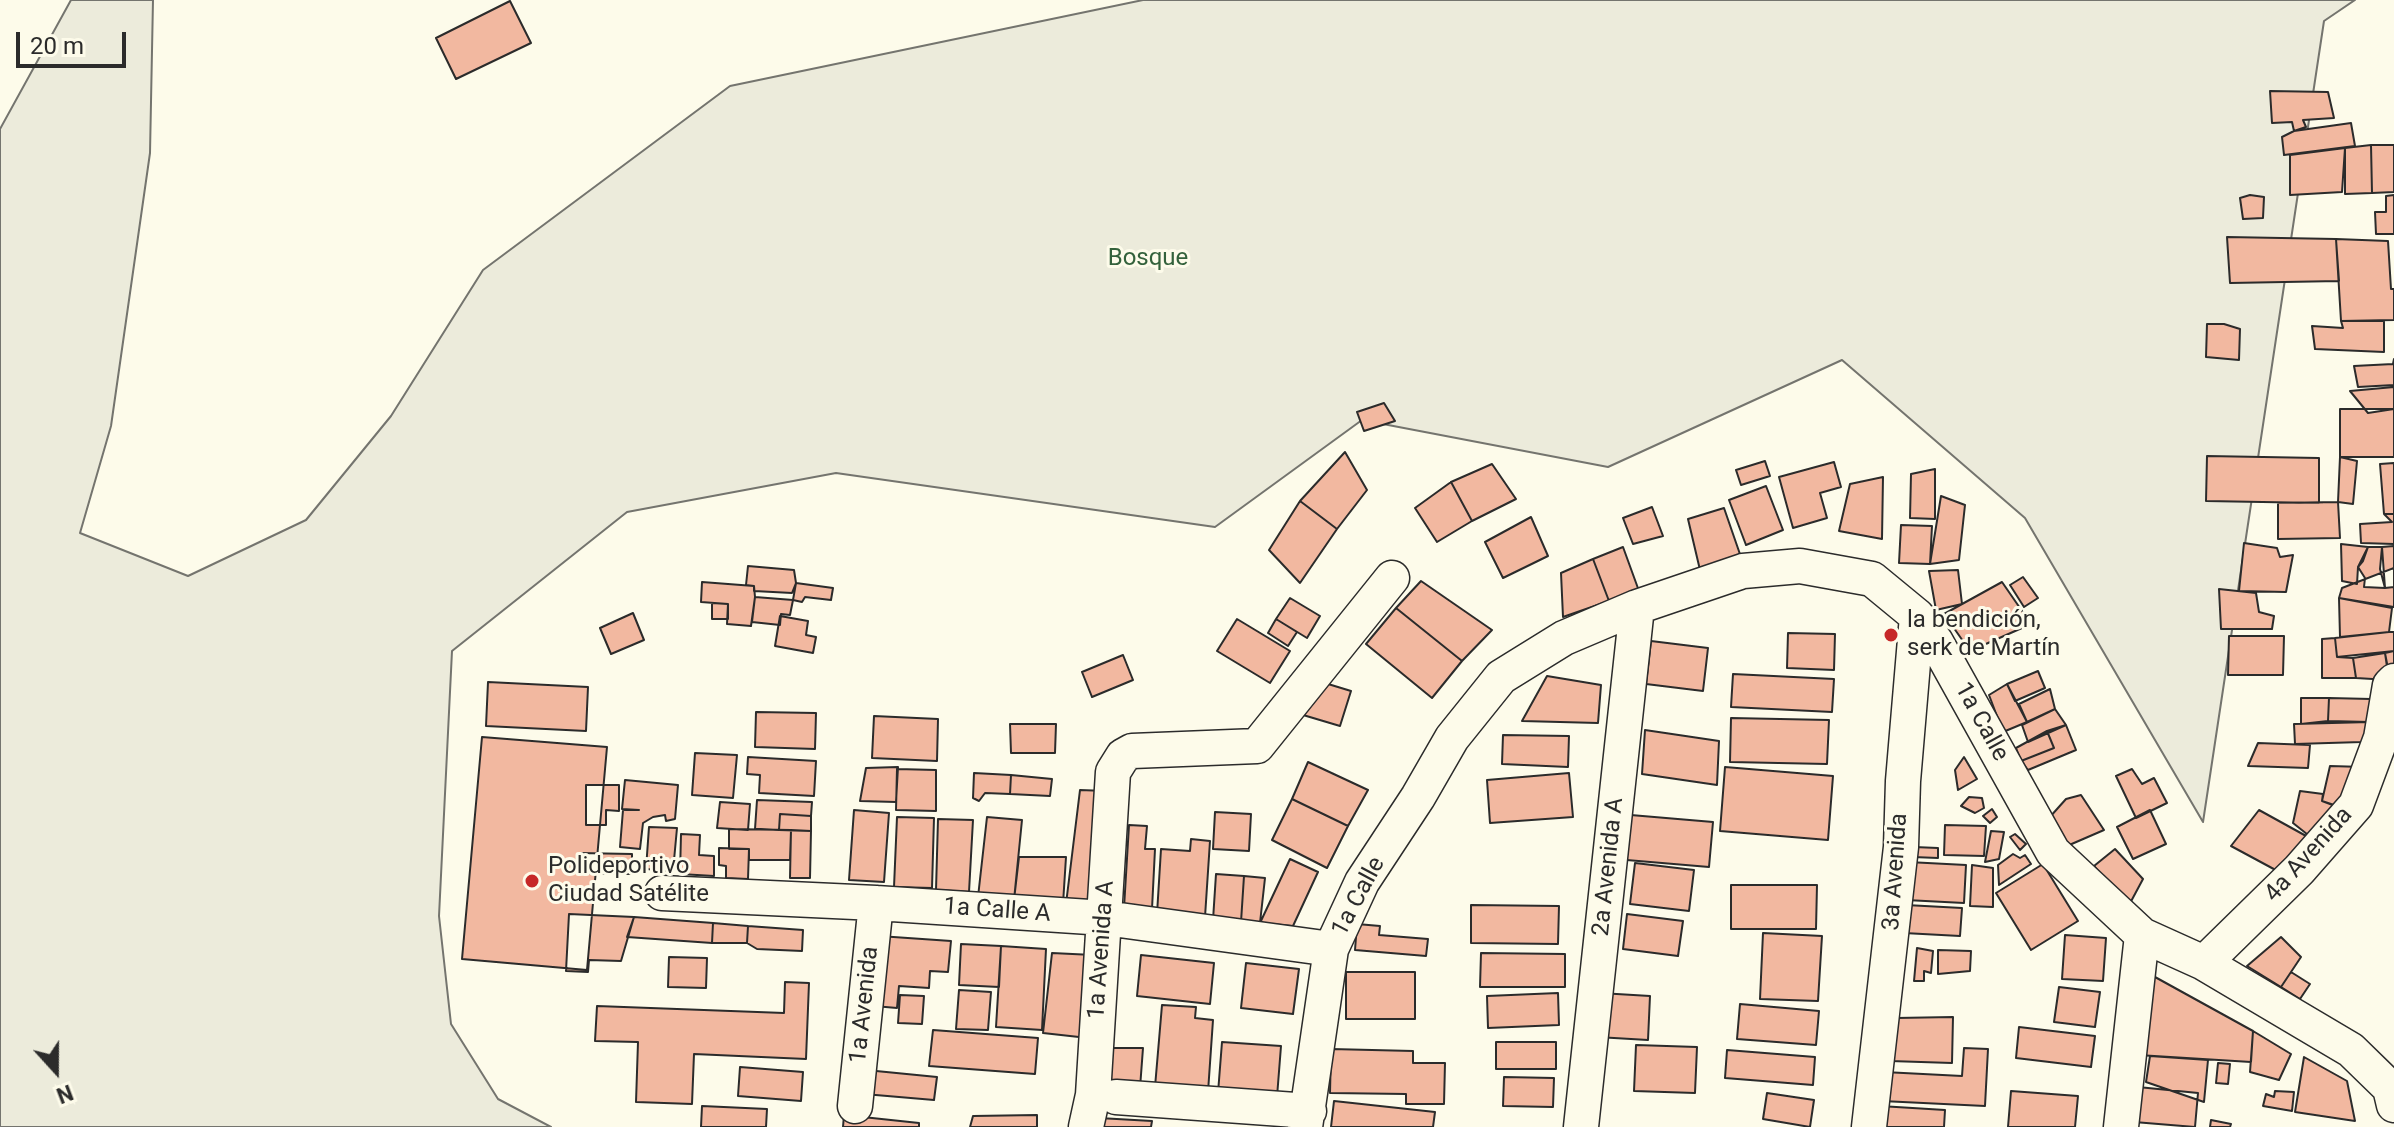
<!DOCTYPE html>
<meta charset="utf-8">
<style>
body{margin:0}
#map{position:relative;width:2394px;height:1127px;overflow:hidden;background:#fdfbea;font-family:Roboto,sans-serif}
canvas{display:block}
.north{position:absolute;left:16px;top:1031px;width:80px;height:80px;-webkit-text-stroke:6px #fdfbea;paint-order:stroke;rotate:159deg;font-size:22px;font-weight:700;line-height:32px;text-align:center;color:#2b2b2b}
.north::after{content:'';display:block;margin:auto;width:28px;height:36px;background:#2b2b2b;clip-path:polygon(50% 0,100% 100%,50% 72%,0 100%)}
.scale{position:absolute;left:16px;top:32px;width:110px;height:36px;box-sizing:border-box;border:4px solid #2b2b2b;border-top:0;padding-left:10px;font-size:24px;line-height:28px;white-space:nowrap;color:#2b2b2b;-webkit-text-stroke:6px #fdfbea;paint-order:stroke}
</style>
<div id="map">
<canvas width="2394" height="1127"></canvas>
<div class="north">N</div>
<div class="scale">20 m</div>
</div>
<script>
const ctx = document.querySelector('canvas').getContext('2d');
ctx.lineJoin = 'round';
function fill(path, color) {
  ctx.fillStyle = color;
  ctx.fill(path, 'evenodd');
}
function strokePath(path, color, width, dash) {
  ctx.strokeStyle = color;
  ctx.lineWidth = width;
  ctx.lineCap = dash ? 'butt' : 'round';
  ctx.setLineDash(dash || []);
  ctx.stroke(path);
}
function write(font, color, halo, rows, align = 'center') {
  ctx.font = font + ' Roboto,sans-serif';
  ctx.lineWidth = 6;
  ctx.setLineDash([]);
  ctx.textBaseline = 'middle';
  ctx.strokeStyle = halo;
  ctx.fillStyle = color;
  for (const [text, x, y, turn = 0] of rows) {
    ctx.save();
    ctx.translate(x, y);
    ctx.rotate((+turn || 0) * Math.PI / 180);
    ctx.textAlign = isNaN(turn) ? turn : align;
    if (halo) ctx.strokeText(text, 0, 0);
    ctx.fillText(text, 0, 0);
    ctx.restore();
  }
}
const green = new Path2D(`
 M71 0H153L150 153 111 426 80 533 188 576 306 520 391 416 483 270 730 86 1143 0H2355L2324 21 2203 822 2025 518 1842 360 1608 467 1362 420 1215 527 836 473 627 512 452 651 439 916 451 1024 498 1099 551 1127H0V129Z`);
const building = new Path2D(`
 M510 1 531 43 456 79 436 38Z
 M2270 91 2328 92 2334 118 2303 120 2306 127 2294 131 2292 122 2272 123Z
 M2351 123 2355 146 2284 155 2282 137 2294 131Z
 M2371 145 2372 193 2345 194V148Z
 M2371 145H2394V192L2372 193Z
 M2345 148 2342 192 2290 195V155Z
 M2250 195 2264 197 2263 218 2243 219 2240 198Z
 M2394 195V234H2376L2375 212H2386V196Z
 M2227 237 2336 239 2339 281 2230 283Z
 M2336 239 2388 241 2391 289H2394V320L2341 321Z
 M2341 321H2384V352L2315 349 2312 326 2343 328Z
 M2207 324H2224L2240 329 2239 360 2206 357Z
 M2394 359V385L2358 387 2354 366 2393 364Z
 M2394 387V409L2368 413 2350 391Z
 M1384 403 1395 421 1364 431 1357 412Z
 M2340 409H2394V457H2340Z
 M1345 452 1367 490 1337 529 1300 501Z
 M2207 456 2319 458V503L2206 501Z
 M2340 457 2357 461 2353 504 2338 502Z
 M1765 461 1770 476 1741 485 1736 470Z
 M1834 462 1841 487 1820 493 1827 518 1793 528 1779 477Z
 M2394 463V514H2384L2380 464Z
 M1492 464 1516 499 1472 521 1451 482Z
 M1935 469V519L1910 518 1911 474Z
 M1883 477 1882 539 1839 531 1850 484Z
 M1451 482 1472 521 1437 542 1415 508Z
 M1766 486 1783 530 1746 545 1729 500Z
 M1941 496 1965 505 1959 560 1930 564Z
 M1300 501 1337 529 1300 583 1269 550Z
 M2338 502 2340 538 2278 539V503Z
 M1652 507 1663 536 1633 544 1623 518Z
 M1724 508 1742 560 1700 570 1688 519Z
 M2384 514H2394V544L2361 543 2360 524 2392 522Z
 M1531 517 1548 556 1503 578 1485 542Z
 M1901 525 1932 526 1930 564 1899 563Z
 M2244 543 2277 548 2280 557 2293 555 2286 592 2239 591Z
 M2341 544 2368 547 2363 561 2358 567 2357 584 2342 581Z
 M2394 546V587L2385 588 2382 547Z
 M1623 547 1639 591 1609 601 1593 559Z
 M2368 547H2382L2380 569 2385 588 2364 587 2365 578 2358 567Z
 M1593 559 1609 601 1563 617 1561 573Z
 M748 566 794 570 796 583 792 593 754 591V586L746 585Z
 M2394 568V607L2339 598 2342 588Z
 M1958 570 1962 604 1936 610 1929 571Z
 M2023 577 2038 598 2024 607 2010 585Z
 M1421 581 1492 630 1462 661 1396 608Z
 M702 582 754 586 755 597 751 626 727 624 728 604 701 602Z
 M2002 582 2031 624 1970 651 1944 614Z
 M796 583 833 588 831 600 805 597 802 602 793 600Z
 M2219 589 2256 593 2259 612 2274 616 2272 629H2221Z
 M755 597 793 600 790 615 781 614 780 625 752 622Z
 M1290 598 1320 616 1307 638 1276 619Z
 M2339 598 2392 608 2389 632 2340 637Z
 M712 603 728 604V619H712Z
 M1396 608 1462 661 1432 698 1366 644Z
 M633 613 644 640 611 654 600 628Z
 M780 616 808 621 806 635 816 637 813 653 775 646Z
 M1237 619 1290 651 1270 683 1217 651Z
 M1276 619 1297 632 1288 646 1268 633Z
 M2389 632H2394V651L2337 657 2335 638Z
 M1788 633 1835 634 1834 670 1787 668Z
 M2229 636H2284L2283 675H2228Z
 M2335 638 2337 657 2353 658 2356 678H2322V639Z
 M1651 641 1708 648 1703 691 1646 684Z
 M2394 651V673L2389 674 2385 653Z
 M2385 653 2389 680 2356 678 2353 658Z
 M1123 655 1133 680 1092 697 1082 672Z
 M2038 671 2045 688 2015 701 2007 684Z
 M1733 674 1834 679 1832 712 1731 707Z
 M1547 676 1601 685 1598 723 1522 721Z
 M1315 680 1351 691 1340 726 1293 712Z
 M488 682 588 687 586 731 486 726Z
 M2007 684 2027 722 2003 732 1989 695Z
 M2050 689 2055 709 2027 722 2019 704Z
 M2301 698H2329L2328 721 2301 724Z
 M2329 698 2371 699 2370 722 2328 721Z
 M2055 709 2066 725 2028 742 2022 725Z
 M756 712 816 713 815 749 755 747Z
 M874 716 938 719 937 761 872 758Z
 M1731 718 1829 720 1827 764 1730 762Z
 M2370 722 2362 742 2295 744 2294 724Z
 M1010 724H1056L1055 753H1011Z
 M2066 725 2076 750 2028 770 2021 761 2054 748 2047 731Z
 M1645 730 1719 741 1717 785 1642 774Z
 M2047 731 2054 748 2021 761 2016 748Z
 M1503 735 1569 736 1568 767 1502 764Z
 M482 737 607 747 587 970 462 959Z
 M2258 743 2310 745 2308 768 2248 766Z
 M695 753 737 755 733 798 692 795Z
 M748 757 816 761 814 796 759 793 760 775 747 774Z
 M1964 757 1977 779 1958 790 1955 770Z
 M1308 762 1368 790 1348 826 1292 799Z
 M2330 766 2364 767 2346 809 2322 801Z
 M898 767 896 802 860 801 866 768Z
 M1725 767 1833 776 1828 840 1720 831Z
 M897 769 936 770V811L896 810Z
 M2132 769 2142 784 2154 778 2167 803 2136 818 2116 776Z
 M974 773 1011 775 1010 794 985 793 979 801 973 798Z
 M1569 773 1573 817 1490 823 1487 780Z
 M1011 775 1052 779 1050 796 1010 794Z
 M625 780 678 785 675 819 666 821 665 815 653 817 643 823 640 849 620 847 623 810H639L622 809Z
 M586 785H619V811L606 810V825H586Z
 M1080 790 1106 791 1099 909 1066 904Z
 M2300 791 2323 794 2322 801 2338 807 2317 842 2293 823Z
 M2081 795 2104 830 2067 846 2049 818 2066 799Z
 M1969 797 1982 798 1984 808 1975 813 1961 806Z
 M1292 799 1348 826 1327 868 1272 840Z
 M757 800 812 802 811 816 780 814 779 830 755 829Z
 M720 802 750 804 748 830 717 828Z
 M1992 809 1997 817 1990 823 1983 816Z
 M854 810 889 813 884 882 849 880Z
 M2150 810 2166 844 2133 859 2117 827Z
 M2259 810 2317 842 2283 874 2231 846Z
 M1215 812 1251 814 1249 851 1213 849Z
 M780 814 811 816V831L779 830Z
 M1619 814 1713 822 1709 867 1615 859Z
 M897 817 934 818 932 888 894 887Z
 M987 817 1022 820 1014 900 978 897Z
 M938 819 973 820 969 892 936 890Z
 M1129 825 1147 826 1145 849H1155L1152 909 1124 908Z
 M1945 825 1986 826 1984 856 1944 855Z
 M649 827 677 828 673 871 646 869Z
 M729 829 791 830 790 860H749V849H729Z
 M791 830 811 831 810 878H790Z
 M1991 831 2004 832 1999 859 1985 862Z
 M681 834 700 835 699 855 714 856V876L680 874Z
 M2015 834 2026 844 2020 850 2010 837Z
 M1191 839 1210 841 1205 917 1157 914 1161 849 1190 851Z
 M1914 847 1938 848V858L1913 857Z
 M719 848 749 849 748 879 726 878V866L719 865Z
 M2115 849 2143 879 2128 907 2094 866Z
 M579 853 632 854V874L579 873Z
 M2013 854 2020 858 2025 855 2031 864 1999 885 1998 865Z
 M1019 857H1066L1063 904 1014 900Z
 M1290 859 1318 872 1293 926 1260 923Z
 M1908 862 1966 865 1964 903 1906 900Z
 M1635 863 1694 870 1689 911 1630 904Z
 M2043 864 2078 921 2031 950 1996 893Z
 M1972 865 1993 868V907L1970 906Z
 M1216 874 1244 876 1241 922 1213 920Z
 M1244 876 1265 878 1260 923 1241 922Z
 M1731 885H1817L1816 929H1731Z
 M1471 905 1559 906 1558 944 1471 943Z
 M1906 905 1962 908 1960 936 1904 933Z
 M569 914 634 917 621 961 589 960 588 972 566 971Z
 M1627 914 1683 921 1678 956 1623 949Z
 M634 917 713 923 712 943 627 937Z
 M713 923 748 926 747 943H712Z
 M1357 924 1380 926 1379 935 1428 939 1426 956 1355 950Z
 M748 926 803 930 802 951 757 949 747 943Z
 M1763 933 1822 936 1818 1001 1760 999Z
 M2065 935 2106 938 2103 981 2062 979Z
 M879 936 951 941 948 972 930 971 929 988 899 986 897 1008 874 1006Z
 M2281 937 2301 957 2281 987 2247 966Z
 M961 944 1001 946 999 987 959 985Z
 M1001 946 1046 949 1042 1030 996 1027Z
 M1917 948 1933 951 1931 973 1924 971V981H1914Z
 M1938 950 1971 951 1970 971 1938 974Z
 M1052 953 1093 955 1088 1038 1043 1033Z
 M1481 953 1565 954V987H1480Z
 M1141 955 1214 963 1210 1004 1137 996Z
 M669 957 707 958 706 988 668 987Z
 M1246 963 1299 969 1293 1014 1241 1008Z
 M1346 972H1415V1019H1346Z
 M2291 972 2310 984 2300 999 2281 987Z
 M2155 977 2253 1031 2251 1062 2138 1055 2139 989Z
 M785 982 809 983 806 1059 694 1054 692 1104 636 1102 638 1042 595 1041 597 1006 784 1013Z
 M2059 987 2100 992 2095 1027 2054 1022Z
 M959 990 991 992 988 1030 956 1029Z
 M1558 993 1559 1025 1488 1028 1487 996Z
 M1600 993 1650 996 1648 1040 1597 1037Z
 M900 995 924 996 922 1024 898 1023Z
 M1740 1004 1819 1011 1816 1045 1737 1039Z
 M1162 1005 1196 1007 1195 1018 1213 1020 1208 1092 1155 1087Z
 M1953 1017 1952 1063 1890 1061 1896 1018Z
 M2019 1027 2095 1036 2091 1067 2016 1058Z
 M933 1030 1038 1038 1035 1074 929 1066Z
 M2253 1031 2291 1054 2279 1080 2250 1072Z
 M1222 1042 1281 1046 1277 1097 1218 1093Z
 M1496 1042H1556V1069H1496Z
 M1636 1045 1697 1047 1695 1093 1634 1091Z
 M1103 1048H1143L1140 1088 1101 1084Z
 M1964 1048 1988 1049 1985 1106 1882 1101 1884 1072 1962 1076Z
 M1331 1049 1413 1051V1063H1445L1444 1104H1406V1094L1330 1093Z
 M1727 1050 1815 1057 1813 1085 1725 1078Z
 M2150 1056 2208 1060 2204 1102 2146 1082Z
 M2304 1057 2347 1081 2355 1121 2295 1112Z
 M2218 1063 2230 1064 2228 1084 2216 1083Z
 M740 1067 803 1072 801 1101 738 1096Z
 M866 1070 937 1077 934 1100 864 1094Z
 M1504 1077 1554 1078 1553 1107 1503 1106Z
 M2138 1087 2198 1093 2195 1127 2134 1122Z
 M2011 1091 2078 1096 2075 1127H2008Z
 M2275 1091 2294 1092 2292 1111 2263 1106 2266 1094 2274 1097Z
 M1767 1093 1814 1100 1810 1127 1763 1119Z
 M1334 1101 1435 1112 1433 1127H1331Z
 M702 1106 767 1109 766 1127H701Z
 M1880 1106 1945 1110 1944 1127H1879Z
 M844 1115 919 1123V1127H843Z
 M1037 1115V1127H970L973 1116Z
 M1099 1118 1152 1121 1151 1127H1098Z
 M2211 1120 2231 1124 2230 1127H2210Z`);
const minor = new Path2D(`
 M662 893 876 903 1105 918 1331 949
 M2204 963 2299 870 2356 805 2381 738 2390 685 2394 681
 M1116 1097 1309 1111
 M855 1106 876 903
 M1086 1127 1093 1095 1113 772 1123 756 1132 751 1257 746 1392 578
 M1305 1127 1331 949 1362 882 1418 797 1452 738 1501 677 1564 638 1637 607 1743 571 1800 566 1872 579 1917 616 1936 642 2053 852 2142 935 2204 963 2351 1050 2390 1088 2394 1105
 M1581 1127 1637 607
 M1869 1127 1901 847 1903 781 1917 616
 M2121 1127 2142 935`);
const markers = [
 [1891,635,8,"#c62828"],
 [532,881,8,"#c62828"]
];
const parkNames = [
 ["Bosque",1148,259]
];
const poiNames = [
 ["la bendición,",1907,621],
 ["serk de Martín",1907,649],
 ["Polideportivo",548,867],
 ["Ciudad Satélite",548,895]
];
const streetNames = [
 ["1a Calle",1981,722,61],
 ["4a Avenida",2309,855,-48],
 ["2a Avenida A",1609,867,-84],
 ["3a Avenida",1896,872,-86],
 ["1a Calle",1359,897,-62],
 ["1a Calle A",997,911,4],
 ["1a Avenida A",1102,950,-86],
 ["1a Avenida",865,1005,-84]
];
fill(green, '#ecebdb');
strokePath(green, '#74746e', 2);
fill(building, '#f2b8a0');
strokePath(building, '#2b2b2b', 2);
strokePath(minor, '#2b2b2b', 37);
strokePath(minor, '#fdfbea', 34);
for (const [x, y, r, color] of markers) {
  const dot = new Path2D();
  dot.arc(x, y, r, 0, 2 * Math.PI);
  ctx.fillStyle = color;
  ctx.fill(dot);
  strokePath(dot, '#fdfbea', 3);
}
write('24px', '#34623c', '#fdfbea', parkNames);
write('24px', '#2b2b2b', '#fdfbea', poiNames, 'left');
write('24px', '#2b2b2b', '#fdfbea', streetNames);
</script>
